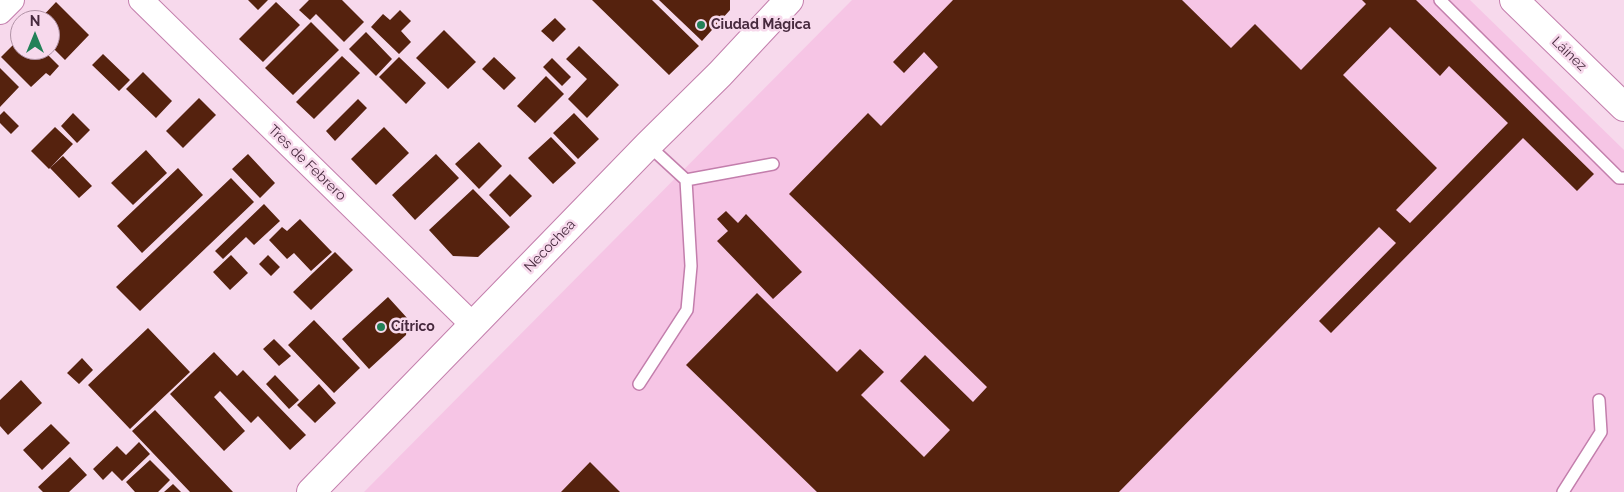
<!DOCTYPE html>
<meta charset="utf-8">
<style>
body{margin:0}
#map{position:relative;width:1624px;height:492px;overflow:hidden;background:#f7d9ec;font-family:Raleway,sans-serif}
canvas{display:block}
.north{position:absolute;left:10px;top:10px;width:50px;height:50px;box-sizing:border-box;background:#f7d9ec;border:1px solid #b193a6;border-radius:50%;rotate:0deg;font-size:14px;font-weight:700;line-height:20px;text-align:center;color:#472a3e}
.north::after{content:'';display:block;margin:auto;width:18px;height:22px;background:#238158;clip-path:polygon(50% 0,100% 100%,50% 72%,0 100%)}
</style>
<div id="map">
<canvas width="1624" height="492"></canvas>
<div class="north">N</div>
</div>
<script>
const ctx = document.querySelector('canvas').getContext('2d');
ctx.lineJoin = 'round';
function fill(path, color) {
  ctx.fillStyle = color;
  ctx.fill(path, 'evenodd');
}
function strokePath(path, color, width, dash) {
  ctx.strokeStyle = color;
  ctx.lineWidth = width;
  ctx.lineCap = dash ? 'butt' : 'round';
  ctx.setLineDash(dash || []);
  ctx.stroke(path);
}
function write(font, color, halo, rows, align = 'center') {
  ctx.font = font + ' Raleway,sans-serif';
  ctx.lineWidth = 5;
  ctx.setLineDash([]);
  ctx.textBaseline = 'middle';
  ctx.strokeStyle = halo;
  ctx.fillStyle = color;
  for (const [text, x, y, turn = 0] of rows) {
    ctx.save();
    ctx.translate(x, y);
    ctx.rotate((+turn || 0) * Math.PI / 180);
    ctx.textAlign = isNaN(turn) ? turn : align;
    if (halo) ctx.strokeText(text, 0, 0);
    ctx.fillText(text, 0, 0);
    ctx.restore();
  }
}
const built = new Path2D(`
 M852 0H1470L1624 150V492H364Z`);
const building = new Path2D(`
 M248 0H268L258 10Z
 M309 0H342L364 22 344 42 316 14 310 20 299 10Z
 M592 0H652L699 46 669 75Z
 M659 0H730V10L702 41Z
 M953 0H1182L1231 48 1255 24 1301 70 1366 4 1362 0H1416L1594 174 1577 191 1523 138 1331 333 1319 321 1396 243 1379 227 1119 492H817L686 365 757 293 837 372 860 349 884 372 861 395 924 457 950 430 900 381 925 355 973 402 987 387 789 194 868 113 881 126 938 67 924 52 904 73 893 62ZM1390 27 1440 76 1449 66 1508 123 1410 223 1396 210 1437 168 1343 75Z
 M56 2 89 35 65 60 50 45V20H39Z
 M276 2 300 25 263 62 239 39Z
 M400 10 411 21 401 31 411 42 399 54 371 27 383 14 390 20Z
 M555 18 566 29 553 42 541 31Z
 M311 22 339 50 293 95 265 68Z
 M444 30 476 62 448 89 416 58Z
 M366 32 392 59 376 76 349 49Z
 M20 38V50H43L59 66 50 76 46 73 31 87 1 57Z
 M579 46 619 85 587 118 568 99 587 79 566 59Z
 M103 54 130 80 119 91 92 65Z
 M342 56 360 73 314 119 296 102Z
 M399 57 426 83 406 104 379 77Z
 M494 57 516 78 504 90 482 69Z
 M552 58 571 77 562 86 543 67Z
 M0 68 19 87 0 107Z
 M143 72 172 101 156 118 126 89Z
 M546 76 564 94 535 123 517 106Z
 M199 98 216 115 183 148 166 131Z
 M358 99 367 108 335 141 326 131Z
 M4 111 19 126 11 134 0 123V115Z
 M73 113 90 130 77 143 61 126Z
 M574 113 599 139 578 159 553 133Z
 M55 127 73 144 49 169 31 151Z
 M384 127 409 153 376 185 351 159Z
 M551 137 576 163 553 184 528 158Z
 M479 142 502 166 479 189 455 164Z
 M146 150 167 173 133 205 111 183Z
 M248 154 275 183 260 198 232 169Z
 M436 154 459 178 415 220 392 195Z
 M63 156 92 186 79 198 50 168Z
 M178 168 203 195 142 253 117 226Z
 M510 174 532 196 510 217 489 195Z
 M231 178 254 202 140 311 116 287Z
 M473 189 510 227 478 257 453 256 429 230Z
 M264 204 280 221 254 245 246 237 223 259 215 251Z
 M726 211 738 223 746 214 802 272 773 299 717 241 728 231 717 219Z
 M300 219 332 252 311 271 294 253 287 259 269 240 282 227 287 231Z
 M335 252 353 270 311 310 293 292Z
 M231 255 248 273 230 290 213 272Z
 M268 255 280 267 271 276 259 264Z
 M388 297 408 319 406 335 369 369 342 339Z
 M314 320 360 368 334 393 288 345Z
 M148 328 190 372 130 429 88 385Z
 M274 339 291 356 279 366 263 349Z
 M214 352 237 376 243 370 306 435 290 450 258 416 251 423 220 391 214 397 245 431 224 451 170 394Z
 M82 358 93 370 79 384 67 373Z
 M275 375 299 400 289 409 266 384Z
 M21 380 42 403 8 435 0 426V400Z
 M319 384 336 403 315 423 297 405Z
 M155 410 233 492H190L132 431Z
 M51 424 70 443 42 470 23 450Z
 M139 442 150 454 122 481 112 471 103 480 93 469 117 446 126 455Z
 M70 457 87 475 69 492H43L38 487Z
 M150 460 170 480 158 492H135L126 482Z
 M590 462 620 492H561Z
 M173 484 181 492H164Z`);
const service = new Path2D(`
 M1440 0 1619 178H1624
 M648 145 686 180 773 164
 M639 384 687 310 691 266 686 180
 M1563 492 1601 432 1599 400`);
const minor = new Path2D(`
 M141 0 473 325
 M0 12 12 0`);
const secondary = new Path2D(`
 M1514 0 1624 107
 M311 492 648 145 720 74 789 0`);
const markers = [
 [701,25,5,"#238158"],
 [381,327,5,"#238158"]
];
const poiNames = [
 ["Ciudad Mágica",711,25],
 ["Cítrico",391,327]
];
const streetNames = [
 ["Láinez",1569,54,44],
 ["Tres de Febrero",307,163,44],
 ["Necochea",550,246,-46]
];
fill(built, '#f6c5e5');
fill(building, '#55220e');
strokePath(service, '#c37eac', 14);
strokePath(minor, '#c37eac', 26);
strokePath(secondary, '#c37eac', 30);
strokePath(service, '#fff', 11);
strokePath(minor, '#fff', 24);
strokePath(secondary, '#fff', 28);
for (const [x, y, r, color] of markers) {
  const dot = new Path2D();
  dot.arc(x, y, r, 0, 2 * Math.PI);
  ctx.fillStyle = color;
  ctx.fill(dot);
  strokePath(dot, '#f7d9ec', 2);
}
write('bold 14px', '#472a3e', '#f7d9ec', poiNames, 'left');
write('14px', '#472a3e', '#f7d9ec', streetNames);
</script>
